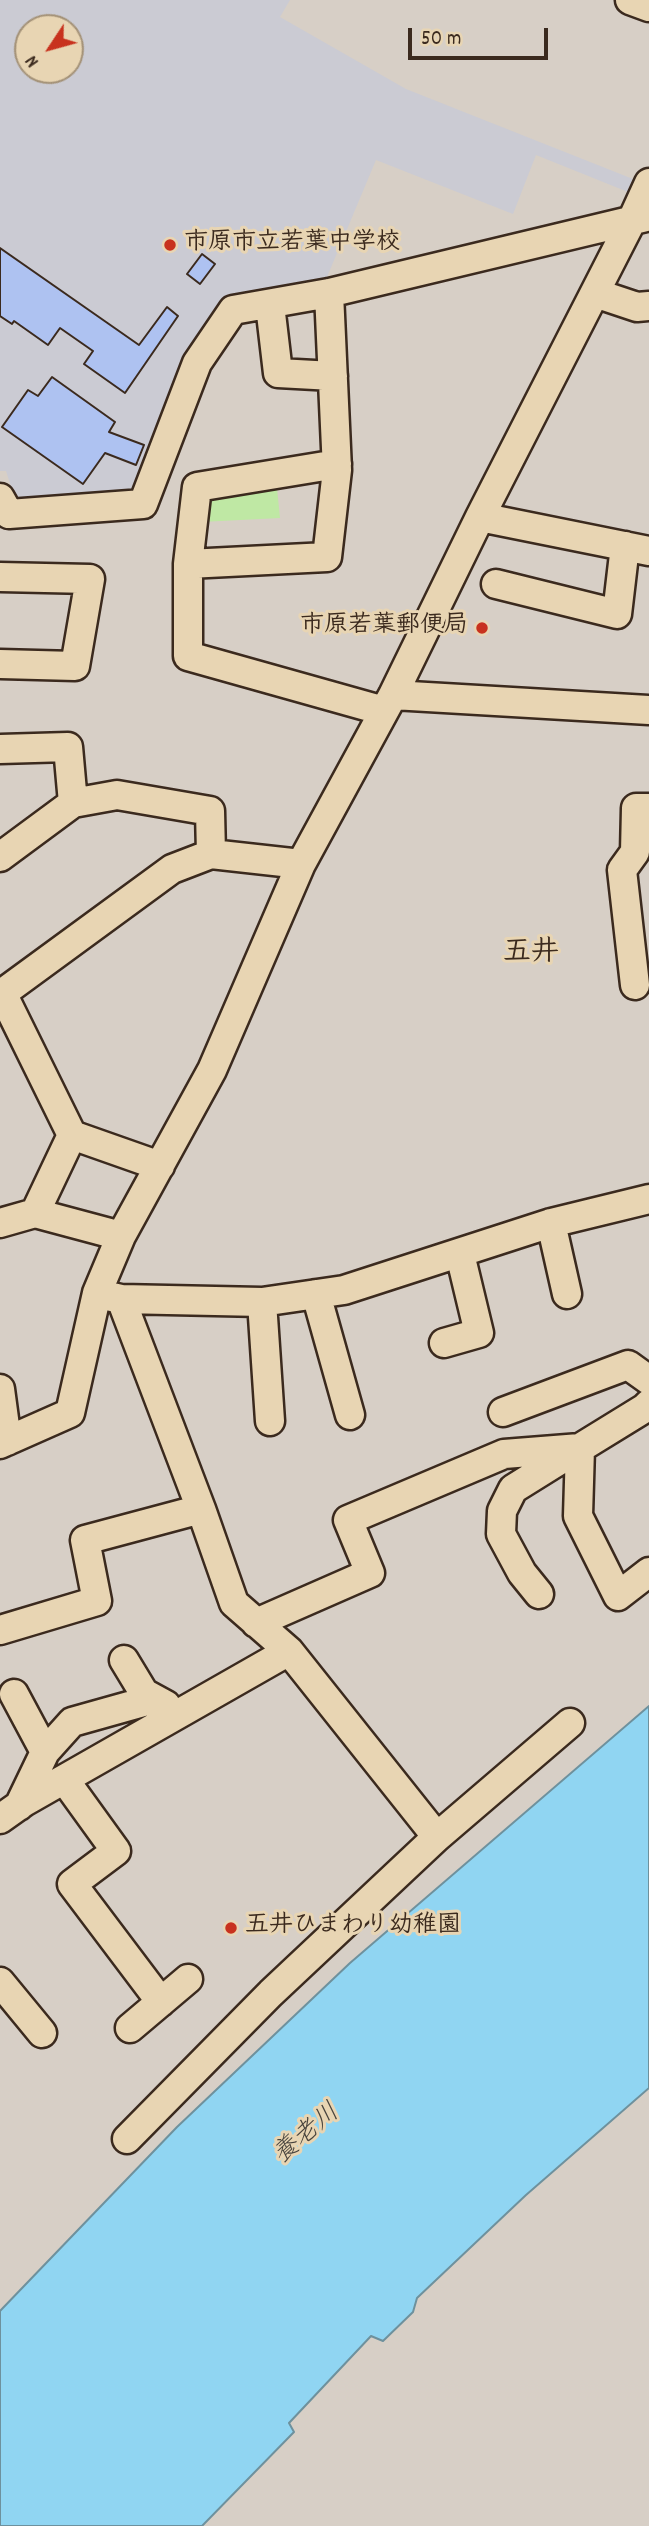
<!DOCTYPE html>
<meta charset="utf-8">
<style>
body{margin:0}
#map{position:relative;width:649px;height:2526px;overflow:hidden;background:#d7cfc6;font-family:Dekko,sans-serif}
canvas{display:block}
.north{position:absolute;left:14px;top:14px;width:70px;height:70px;box-sizing:border-box;background:#e8d5b3;border:2px solid #a39177;border-radius:50%;rotate:234deg;font-size:19px;font-weight:700;line-height:28px;text-align:center;color:#3b2a1e}
.north::after{content:'';display:block;margin:auto;width:24px;height:32px;background:#c8321e;clip-path:polygon(50% 0,100% 100%,50% 72%,0 100%)}
.scale{position:absolute;left:408px;top:28px;width:140px;height:32px;box-sizing:border-box;border:4px solid #3b2a1e;border-top:0;padding-left:9px;font-size:21px;line-height:24px;white-space:nowrap;color:#3b2a1e;-webkit-text-stroke:5px #e8d5b3;paint-order:stroke}
</style>
<div id="map">
<canvas width="649" height="2526"></canvas>
<div class="north">N</div>
<div class="scale">50 m</div>
</div>
<script>
const ctx = document.querySelector('canvas').getContext('2d');
ctx.lineJoin = 'round';
function fill(path, color) {
  ctx.fillStyle = color;
  ctx.fill(path, 'evenodd');
}
function strokePath(path, color, width, dash) {
  ctx.strokeStyle = color;
  ctx.lineWidth = width;
  ctx.lineCap = dash ? 'butt' : 'round';
  ctx.setLineDash(dash || []);
  ctx.stroke(path);
}
function write(font, color, halo, rows, align = 'center') {
  ctx.font = font + ' Dekko,"Klee One",sans-serif';
  ctx.lineWidth = 6;
  ctx.setLineDash([]);
  ctx.textBaseline = 'middle';
  ctx.strokeStyle = halo;
  ctx.fillStyle = color;
  for (const [text, x, y, turn = 0] of rows) {
    ctx.save();
    ctx.translate(x, y);
    ctx.rotate((+turn || 0) * Math.PI / 180);
    ctx.textAlign = isNaN(turn) ? turn : align;
    if (halo) ctx.strokeText(text, 0, 0);
    ctx.fillText(text, 0, 0);
    ctx.restore();
  }
}
const built = new Path2D(`
 M0 0H290L280 17 406 89 633 179 628 192 536 155 513 214 376 160 327 277 230 297 139 491 15 499 6 471H0ZM28 28H70V70H28Z`);
const green = new Path2D(`
 M276 478 280 518 201 522V499Z`);
const water = new Path2D(`
 M649 1706V2088L526 2195 417 2298 413 2312 383 2341 371 2336 289 2423 294 2432 202 2526H0V2311L177 2127 350 1963Z`);
const building = new Path2D(`
 M0 248 139 345 167 307 178 316 125 393 84 364 93 351 60 328 48 345 14 321 12 324 0 316Z
 M202 254 215 264 200 284 187 274Z
 M52 377 115 422 109 432 144 445 136 465 105 453 83 484 2 427 28 390 38 396Z`);
const minor = new Path2D(`
 M630 0 649 7
 M329 293 337 470 327 557 188 564V656L384 711
 M595 293 637 307 649 306
 M270 305 278 373 333 376
 M0 498 9 514 143 504 197 363 233 310 329 293 646 217
 M480 517 649 551
 M188 564 197 487 337 464
 M0 577 90 579 75 666 0 664
 M496 584 617 614 625 546
 M393 695 649 710
 M0 749 68 747 73 803
 M0 857 73 803 117 795 210 811 211 854
 M635 985 622 870 635 852 636 808H649
 M2 993 72 1135 160 1166
 M0 995 172 869 211 854 301 864
 M35 1213 72 1135
 M0 1223 35 1213 121 1236
 M551 1223 567 1294
 M316 1294 350 1415
 M103 1295 121 1299 262 1302 344 1290 551 1223 649 1199
 M121 1299 201 1509 234 1603 289 1651 437 1837
 M262 1302 270 1421
 M444 1343 479 1333 460 1254
 M0 1389 7 1441
 M503 1412 628 1365 649 1380
 M0 1444 70 1413 97 1293 121 1236 212 1070 301 864 393 695 480 517 633 218 649 183
 M580 1448 578 1516 618 1596 649 1572
 M539 1594 522 1573 501 1534 502 1511 513 1489 574 1451
 M256 1623 370 1573 348 1520 504 1454 580 1448 645 1408 649 1404
 M0 1630 97 1601 85 1540 201 1509
 M124 1660 144 1693 166 1705
 M14 1694 45 1752 19 1806
 M45 1752 72 1722 154 1699
 M64 1779 116 1851 72 1884 161 2002
 M0 1819 24 1802 289 1651
 M0 1982 42 2033
 M130 2028 188 1979
 M127 2139 271 1993 437 1837 570 1723`);
const markers = [
 [170,245,7,"#c8321e"],
 [482,628,7,"#c8321e"],
 [231,1928,7,"#c8321e"]
];
const poiNames = [
 ["市原市立若葉中学校",184,245],
 ["市原若葉郵便局",468,628,"right"],
 ["五井ひまわり幼稚園",245,1928]
];
const waterNames = [
 ["養老川",308,2136,-40]
];
const quarterNames = [
 ["五井",531,955]
];
fill(built, '#cbcbd3');
fill(green, '#bfe8a4');
fill(water, '#90d5f2');
strokePath(water, '#6e919d', 2);
fill(building, '#aec2f1');
strokePath(building, '#3b2a1e', 2);
strokePath(minor, '#3b2a1e', 33);
strokePath(minor, '#e8d5b3', 28);
for (const [x, y, r, color] of markers) {
  const dot = new Path2D();
  dot.arc(x, y, r, 0, 2 * Math.PI);
  ctx.fillStyle = color;
  ctx.fill(dot);
  strokePath(dot, '#e8d5b3', 2.5);
}
write('bold 24px', '#3b2a1e', '#e8d5b3', poiNames, 'left');
write('italic 26px', '#48443e', '#e8d5b3', waterNames);
write('bold 28px', '#3b2a1e', '#e8d5b3', quarterNames);
</script>
